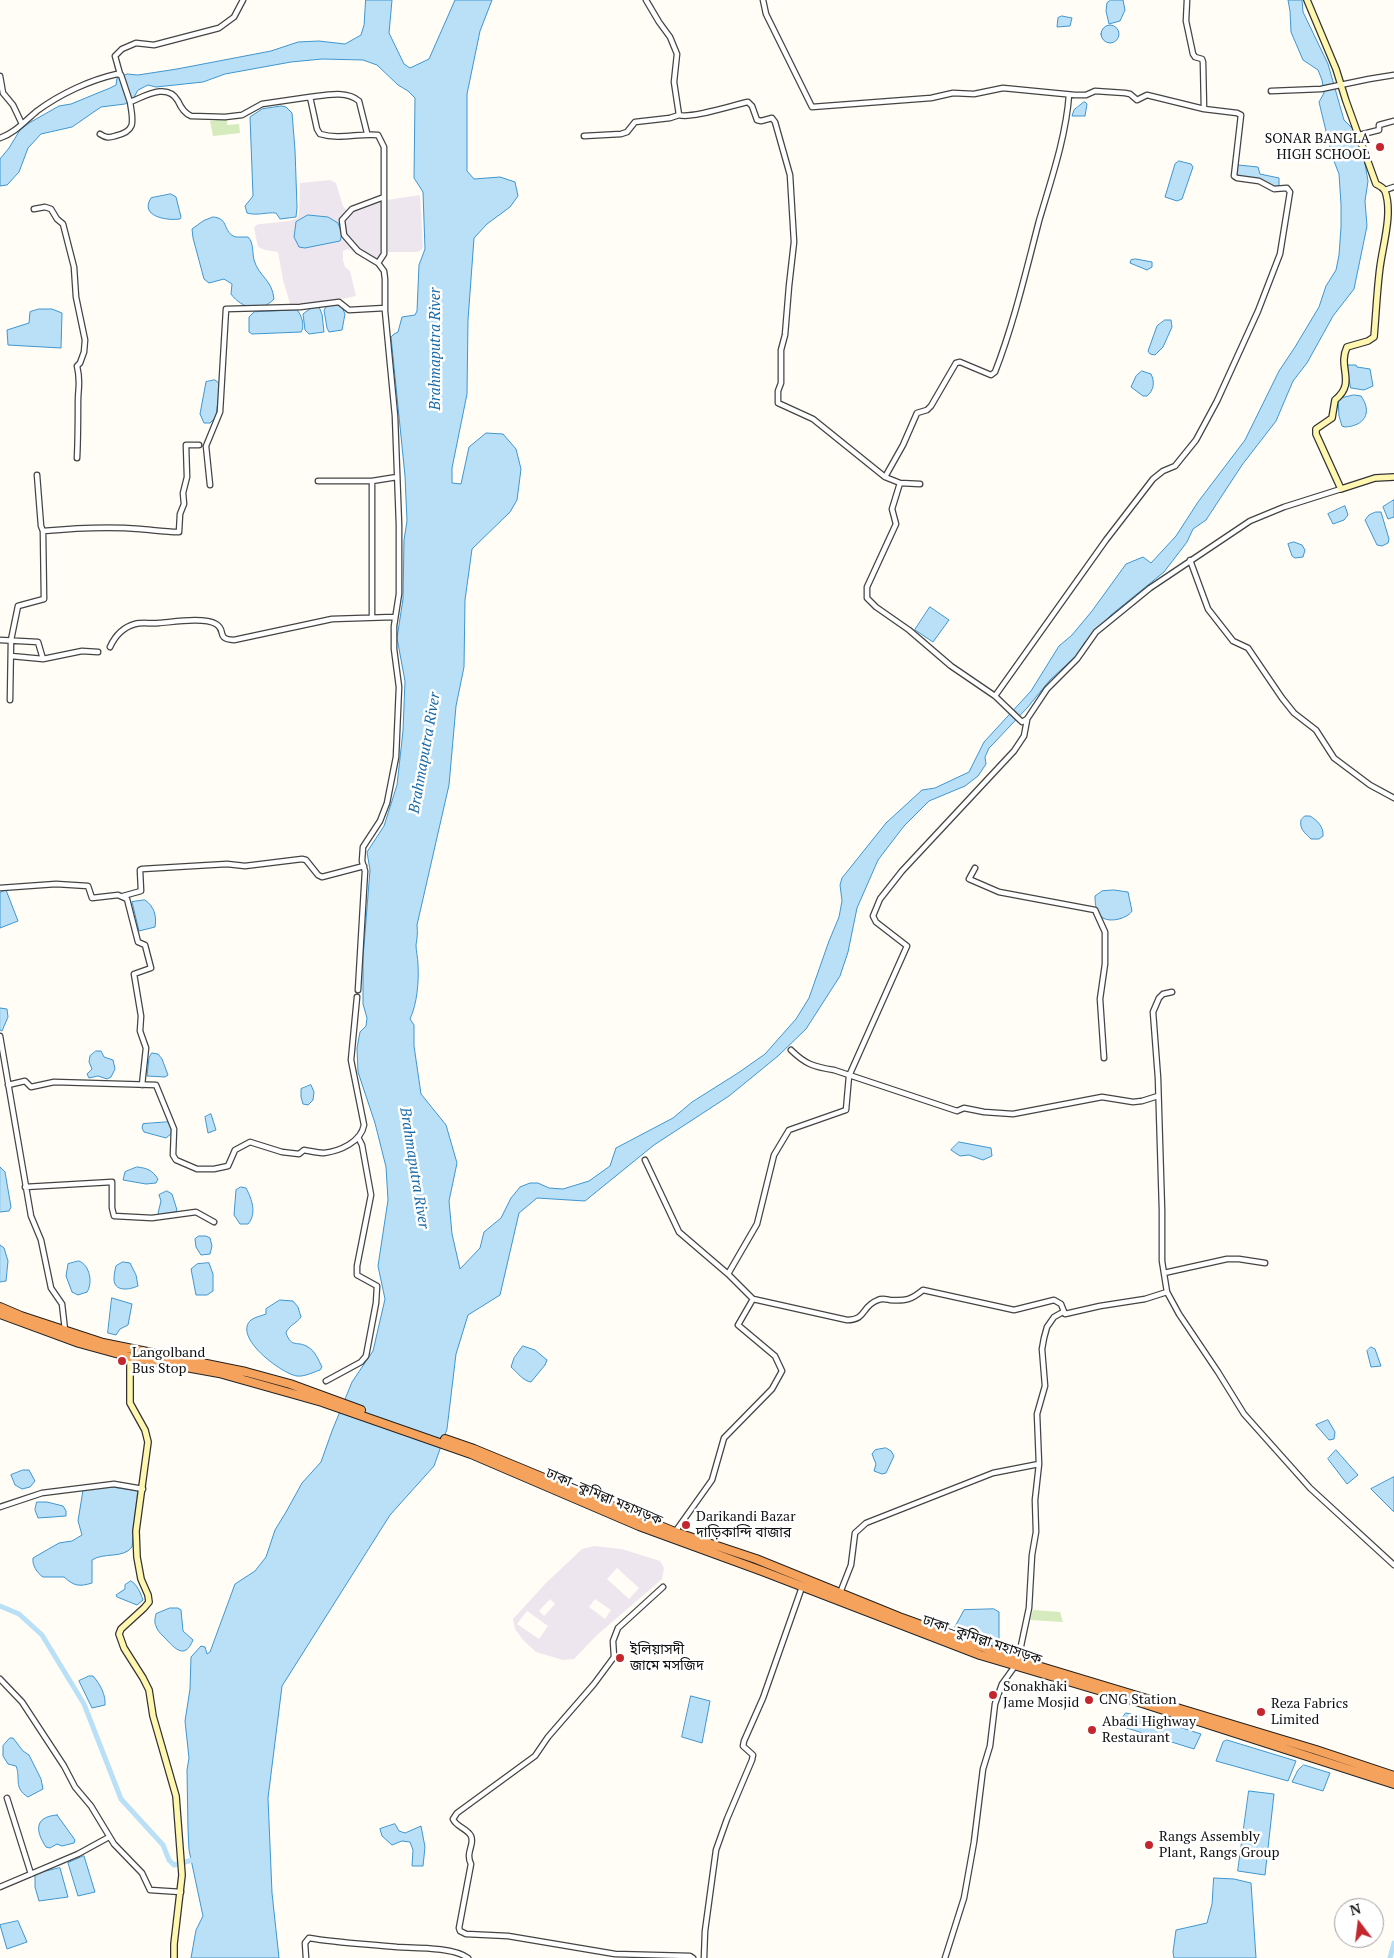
<!DOCTYPE html>
<meta charset="utf-8">
<style>
body{margin:0}
#map{position:relative;width:1394px;height:1958px;overflow:hidden;background:#fffdf5;font-family:"PT Serif",serif}
canvas{display:block}
.north{position:absolute;left:1334px;top:1898px;width:50px;height:50px;box-sizing:border-box;background:#fff;border:1px solid #a0a0a0;border-radius:50%;rotate:345deg;font-size:14px;font-weight:700;line-height:20px;text-align:center;color:#111}
.north::after{content:'';display:block;margin:auto;width:18px;height:22px;background:#c4262e;clip-path:polygon(50% 0,100% 100%,50% 72%,0 100%)}
</style>
<div id="map">
<canvas width="1394" height="1958"></canvas>
<div class="north">N</div>
</div>
<script>
const ctx = document.querySelector('canvas').getContext('2d');
ctx.lineJoin = 'round';
function fill(path, color) {
  ctx.fillStyle = color;
  ctx.fill(path, 'evenodd');
}
function strokePath(path, color, width, dash) {
  ctx.strokeStyle = color;
  ctx.lineWidth = width;
  ctx.lineCap = dash ? 'butt' : 'round';
  ctx.setLineDash(dash || []);
  ctx.stroke(path);
}
function write(font, color, halo, rows, align = 'center') {
  ctx.font = font + ' "PT Serif","Noto Sans Bengali",serif';
  ctx.lineWidth = 5;
  ctx.setLineDash([]);
  ctx.textBaseline = 'middle';
  ctx.strokeStyle = halo;
  ctx.fillStyle = color;
  for (const [text, x, y, turn = 0] of rows) {
    ctx.save();
    ctx.translate(x, y);
    ctx.rotate((+turn || 0) * Math.PI / 180);
    ctx.textAlign = isNaN(turn) ? turn : align;
    if (halo) ctx.strokeText(text, 0, 0);
    ctx.fillText(text, 0, 0);
    ctx.restore();
  }
}
const industrial = new Path2D(`
 M330 180 336 183 343 206 346 210 351 212 380 201 420 195 423 248 420 251 416 252H386L382 261 372 262 348 249 343 251V260L345 267 350 271 356 296 323 303 291 307 283 280 278 252 265 250 258 247 254 228 256 225 260 224 290 221 297 218 299 214 300 183Z
 M594 1546 622 1549 660 1561 664 1568 662 1579 596 1636 574 1659 563 1660 536 1652 523 1640 515 1629 513 1619 546 1583 582 1549ZM617 1568 639 1588 629 1599 607 1579ZM550 1599 555 1604 544 1616 539 1611ZM595 1599 611 1610 605 1619 589 1607ZM527 1611 548 1626 539 1639 517 1624Z`);
const green = new Path2D(`
 M227 119V125L239 124 240 133 213 136 210 121Z
 M1033 1610 1060 1612 1063 1622 1030 1620Z`);
const water = new Path2D(`
 M366 0H392L389 33 404 64 410 68 429 59 455 0H492L480 31 467 94V171L474 179 500 177 515 182 518 196 510 207 487 224 474 238 468 320 467 394 452 468V483L461 484 469 447 486 433 503 434 516 449 521 469 517 500 510 512 472 549 465 600 464 667 456 706 449 785 417 925C418 933 417 938 416 945 416 951 418 958 418 965 419 982 417 1004 410 1019L414 1025V1046L421 1094 446 1125 457 1163 449 1201 452 1234 460 1269 480 1248 484 1232 501 1218 511 1198 520 1187 530 1183H538L549 1188 563 1189 589 1181 610 1166 616 1148 673 1118 692 1102 738 1073 765 1054 796 1019 809 998 829 941 839 917 842 901 840 885 842 878 886 823 922 790 935 788 969 772 984 742 1031 691 1059 646 1072 635 1092 611 1126 564 1143 557 1151 563 1176 536 1198 502 1245 440 1279 371 1295 347 1319 307 1326 286 1336 270 1339 255 1341 227V204L1339 174 1332 156 1319 102 1324 93 1322 80 1318 70 1303 60 1291 32 1290 11 1288 0H1302L1303 12 1328 64 1344 120 1353 129 1364 158 1368 181 1365 201 1367 226 1354 289 1333 316 1307 363 1293 381 1276 421 1242 465 1206 520 1193 529 1187 542 1164 572 1111 615 1085 642 1076 656 1050 680 1027 708 994 743 989 748 985 757 986 764 978 776 965 786 929 801 904 826 878 860 857 908 848 952 840 976 806 1029 778 1056 729 1096 654 1145 585 1201 537 1198 519 1213 500 1295 468 1315 456 1354 447 1429 434 1466 390 1515 282 1686 268 1798 272 1893 279 1958H191L196 1930 203 1916 189 1850 188 1829 187 1770 189 1758 185 1721 190 1689 191 1657 201 1646 205 1647 207 1654 210 1652 235 1584 255 1571 266 1557 275 1530 286 1512 302 1483 321 1462 332 1431 352 1382 373 1351 385 1299 378 1266 388 1200 386 1167 375 1123 358 1072 357 1048 360 1032 366 1026 367 1018 363 1004V958L370 870 367 852 384 826 397 785 403 731 405 681 397 638 403 599 404 540 407 521 405 476 391 337 394 334 398 332 402 317 415 315 417 311 419 265 425 249 423 192 414 178 415 98 408 91 398 85 377 65 363 60 322 59 291 62 225 74 203 82 156 87 148 85 138 90 133 99 125 104 101 107 72 127 41 134 28 148 19 172 7 185 0 186V159L9 148 20 130 29 123 59 106 71 104 110 88 116 85 117 78 127 74 138 75 177 69 271 51 298 42 319 41 345 44 361 35 364 25Z
 M1111 0H1123L1125 10 1120 21 1109 24 1106 11 1107 3Z
 M1062 16 1072 18 1070 26 1057 27 1058 18Z
 M1101 34a9 9 0 1 1 18 0a9 9 0 1 1-18 0Z
 M1084 102H1085L1087 104 1085 116H1072L1074 110Z
 M282 106 286 107 292 113 295 150 297 207 296 217 280 219 276 213C266 212 257 216 247 213L245 206 253 196 250 117 262 109Z
 M1179 161 1191 164 1193 167 1182 199 1177 201 1165 197 1175 164Z
 M1238 165 1258 167 1260 174 1279 178V186L1275 188 1238 176 1237 175Z
 M171 194 176 197 181 217 180 219C166 221 139 216 151 198Z
 M308 215 328 217 338 223 342 234 340 241 305 248 299 247 294 237 296 222Z
 M213 217C230 218 222 233 236 237 239 237 244 237 248 237 254 243 252 252 254 260 259 277 272 279 274 299 261 313 242 309 231 294L232 284 224 279 209 283 204 279 193 238 192 229 203 221Z
 M1136 259 1152 262V267L1147 270 1130 263 1131 260Z
 M341 305 345 314 342 330 329 332 327 328 324 310 327 306Z
 M319 307 322 314 324 332 309 334 305 330 303 314 311 308Z
 M39 309H52L62 313 61 348 8 345 7 330 29 323 30 312Z
 M297 310C302 315 305 327 301 332L252 334 249 332V317L254 312Z
 M1165 320H1171L1172 327 1163 347 1155 355 1150 354 1148 351 1157 326Z
 M1347 365H1356L1357 367 1370 369 1373 386 1364 390 1351 388Z
 M1142 371 1151 374C1155 382 1154 390 1147 396H1143L1131 387 1136 376Z
 M215 380 220 384 216 417 210 423H204L200 414 206 382Z
 M1354 395 1361 396C1373 413 1364 426 1345 427L1342 426 1339 416 1338 400 1341 398Z
 M1394 500V517L1388 519 1383 507Z
 M1345 506 1348 515 1344 520 1333 524 1328 514Z
 M1376 512H1381L1389 539 1388 543 1382 546 1377 545 1365 520 1369 515Z
 M1294 542 1302 545 1305 550 1303 557 1295 558 1292 556 1288 544Z
 M930 607 949 620 933 642 915 630Z
 M1305 816H1310C1317 820 1324 827 1323 836L1319 839H1311C1305 833 1299 829 1301 820Z
 M6 890 18 921 0 928V893Z
 M1114 890 1128 892 1132 911C1128 918 1111 923 1103 918 1096 914 1095 904 1095 896L1102 891Z
 M145 900C154 906 157 916 155 927L139 931 132 902Z
 M0 1008 7 1009 8 1017 2 1031 0 1030Z
 M96 1051H101L104 1057 113 1060 115 1069 111 1077 107 1079 98 1076 89 1078 87 1074 92 1069 89 1062 90 1056Z
 M152 1053 158 1054 162 1059 168 1075 165 1077 147 1076 149 1058Z
 M311 1085 314 1092 313 1100 308 1105 303 1104 301 1097V1089Z
 M211 1114 216 1130 208 1133 205 1117Z
 M170 1122 172 1133 166 1138 144 1132 142 1128 143 1124Z
 M959 1142 991 1148 992 1156 983 1160 969 1155 960 1156 951 1150Z
 M0 1167 5 1172 11 1207 9 1211 0 1212Z
 M137 1167C147 1168 152 1170 158 1179L156 1183 146 1184 123 1180 125 1172Z
 M241 1187 246 1188C252 1199 257 1214 248 1224H240L234 1215 236 1190Z
 M167 1191 172 1194 177 1210 173 1214 161 1216 158 1213 161 1201 159 1195Z
 M199 1236H206L210 1238 212 1246 210 1254 201 1255 196 1247 195 1239Z
 M0 1245 4 1248 8 1261 6 1281 0 1282Z
 M79 1261C90 1265 93 1283 87 1292L78 1295 72 1292 66 1276 68 1264Z
 M123 1262 130 1263 136 1275 138 1286C129 1290 114 1292 114 1279 114 1274 115 1270 116 1266Z
 M209 1263 213 1274V1291L207 1295H196L191 1269 197 1264Z
 M112 1298 132 1304 128 1325 120 1329 116 1335 108 1333Z
 M280 1300 293 1301 298 1307 301 1317C297 1323 288 1326 286 1333 292 1349 297 1340 308 1347 315 1351 318 1359 322 1367L320 1370C314 1372 304 1377 297 1376 282 1374 232 1337 251 1320 255 1317 261 1316 266 1314V1309Z
 M523 1346 535 1350 547 1360 545 1365 531 1382C523 1381 517 1372 511 1367L514 1358Z
 M1371 1347 1375 1349 1381 1366 1371 1367 1367 1351Z
 M1328 1420 1335 1432 1334 1439 1329 1440 1316 1425Z
 M886 1448 891 1451 894 1456 886 1473 882 1474 874 1471 876 1464 872 1454 875 1450Z
 M1336 1450 1358 1475 1347 1484 1328 1459Z
 M23 1470H29L35 1481 30 1487 22 1489 15 1485 11 1475Z
 M1394 1477V1512L1371 1489Z
 M112 1487 139 1491 132 1547C123 1559 104 1552 92 1560V1583C79 1587 74 1586 64 1577H43C37 1573 32 1565 33 1558L59 1543 72 1541 82 1535 78 1521 83 1490Z
 M37 1502H47L63 1506 66 1511V1516L38 1518 35 1510Z
 M131 1581C137 1584 141 1594 143 1600L137 1605 117 1597 116 1595 125 1589V1585Z
 M170 1608H178L181 1610 183 1631 193 1640C184 1662 173 1646 163 1636 160 1633 157 1630 156 1626 154 1622 155 1618 156 1614Z
 M994 1609 999 1612V1648L951 1634 964 1610Z
 M89 1676H93C100 1684 106 1695 105 1705L92 1708 79 1681Z
 M691 1696 710 1701 702 1743 682 1737Z
 M1126 1713 1157 1720 1201 1734 1194 1749 1117 1725Z
 M10 1738H13L23 1751 29 1755 41 1779 43 1789 28 1797C13 1788 21 1778 16 1766L8 1764 3 1756V1746Z
 M1227 1740 1296 1761 1288 1781 1216 1761 1223 1742Z
 M1304 1765 1330 1773 1323 1791 1292 1782 1298 1770Z
 M1249 1791 1274 1794 1265 1875 1238 1871Z
 M57 1815 75 1840 74 1843 62 1846 57 1844 50 1848 46 1847C36 1832 33 1817 57 1815Z
 M395 1824 399 1831 405 1833 421 1826 425 1847 423 1866H412L413 1850 410 1842 402 1841 392 1845 382 1836 380 1829Z
 M84 1856 95 1892 78 1896 68 1863Z
 M60 1868 68 1897 39 1901 35 1887V1874Z
 M1214 1878 1234 1879 1251 1883 1256 1958H1174L1173 1952 1176 1930 1207 1923 1212 1904Z
 M18 1921 27 1942 7 1949 0 1925Z`);
const canal = new Path2D(`
 M0 1606 19 1614 42 1635 84 1704 121 1799 163 1845 169 1860 174 1865 196 1859
 M1390 1958 1394 1943`);
const street = new Path2D(`
 M646 0 659 22 670 37 677 54 674 82 679 115C691 119 733 105 748 102L752 106 757 120 761 121 772 118 775 122 790 175 794 242 789 286 785 335 781 350V383L778 391V403L813 419 885 477 900 483 892 509 896 524 867 587V598L876 607 909 630 951 666 995 696 1022 722 1027 719 1047 689 1077 659 1096 632 1150 588 1250 521 1284 507 1341 489
 M763 0 766 14 812 107 931 98 953 93 974 94 1003 88 1075 95H1086L1095 91 1125 93 1130 94 1137 100 1147 95 1204 109 1237 113 1241 115 1234 176 1237 178 1259 181 1274 189 1287 188 1290 192 1280 254 1258 311 1217 401 1196 440 1175 466 1163 471 1153 479 1106 540 995 696
 M1187 0 1186 21 1193 54 1195 57 1202 59 1203 62 1204 109
 M120 74 115 56 122 49 136 43 154 45 219 28 234 17 243 0
 M0 76 3 93 13 105 22 124
 M1271 91 1321 89 1369 79 1394 75
 M310 97C325 95 347 90 359 101L367 133
 M100 134C106 138 109 138 115 136 137 131 133 121 130 102
 M1359 135 1379 130V125L1394 121
 M584 136 621 134 627 132 635 122 670 118 679 115
 M0 138C15 133 25 121 37 111 60 94 90 80 117 74L121 75 130 102C142 98 167 81 178 101 181 108 184 113 191 116L225 117 242 115 262 104 310 97 317 129 320 134C340 140 358 133 378 135L384 147V197L352 209 342 220 344 235 358 251 378 263 384 271 385 279V311L395 416 399 525V594L394 626V649L399 687 396 757 387 803 380 821 363 847 362 861 365 871 358 990
 M1385 190 1394 187
 M34 209 45 207 51 209 57 219 63 224 74 267 76 297 85 340 84 352 80 363 77 366C81 382 78 387 78 402 78 420 78 439 77 458
 M378 263 384 254V197
 M885 477 903 445 917 413 927 410 931 406 956 363 960 362 991 375 995 372C1014 323 1026 271 1039 221 1051 180 1066 137 1069 95
 M318 481H372L397 477
 M372 481V617
 M900 483 920 484
 M210 485 206 446 220 412 226 309 300 307 339 302 349 310 385 308
 M43 531C75 528 107 526 140 529 153 530 165 532 179 532L180 514 184 504 183 493 187 477 186 445H199
 M1190 560 1208 609 1233 641 1248 648 1282 698 1294 713 1316 730 1334 758 1370 785 1394 798
 M0 640 38 642 43 659 82 651 98 652
 M110 647C115 636 124 627 135 624 142 622 151 624 159 623 173 622 204 617 216 624 227 630 215 639 234 640L332 619 394 617
 M11 656 43 659
 M10 700 11 640 18 606 44 599 43 531 41 526 37 475
 M975 868 969 879 999 892 1095 910 1105 932V964L1100 999 1104 1058
 M0 888 56 884 88 886 92 898 118 895 127 899 138 942 145 945 151 968 134 974 141 1016 140 1031 146 1048 142 1085
 M123 896 141 891 140 870 142 869 227 864 245 866 302 859 306 860 318 875 322 877 364 866
 M1172 992 1163 994 1159 998 1153 1012 1158 1078 1162 1210V1261L1167 1292 1179 1314 1218 1372 1244 1414 1310 1488 1394 1565
 M0 1036 31 1216 41 1240 51 1288 62 1304 65 1330
 M791 1050C805 1064 814 1067 834 1070L957 1111 964 1108 984 1112 1013 1114 1102 1097 1133 1102 1142 1101 1158 1096
 M8 1085 25 1081 31 1087 54 1082 156 1085 174 1129 173 1155 176 1160 197 1169H214L228 1166 235 1150 250 1142 282 1152 299 1154 304 1150C310 1151 318 1153 324 1153 340 1151 361 1142 364 1125L351 1060 357 997
 M645 1160 679 1232 728 1274 753 1299 847 1320C867 1320 861 1306 878 1300 882 1298 885 1299 890 1300 906 1301 911 1300 923 1290L1014 1310 1054 1300 1061 1304 1065 1314 1100 1306 1145 1299 1167 1292
 M25 1187 112 1182V1208L114 1216 152 1218 196 1212 214 1222
 M1164 1273 1227 1259H1239L1265 1263
 M728 1274 757 1224 774 1155 789 1130 846 1110 849 1076 907 946 876 922 873 916 880 899 902 871 1014 751 1024 736 1027 720
 M326 1381 361 1362 366 1356 376 1303 377 1286 357 1275V1266L371 1195 362 1145 358 1137
 M0 1507 42 1493 114 1484 143 1489
 M675 1532 712 1480 724 1438 772 1389 782 1371 775 1356 738 1325 753 1299
 M663 1587 618 1628 613 1641 614 1657 594 1684 548 1737 535 1756 457 1813 453 1819C456 1827 467 1828 471 1836 475 1845 465 1852 471 1864L459 1928 460 1931 466 1934 508 1936 615 1954 690 1956 693 1958
 M840 1593 851 1565 855 1533 866 1523 993 1473 1039 1464
 M1018 1660 1029 1608 1032 1555 1036 1532 1035 1500 1039 1464 1037 1414 1045 1386 1042 1349 1044 1338 1047 1327 1054 1317 1063 1312
 M0 1679 22 1702 64 1766 75 1787 91 1806 114 1844 142 1873 150 1890 181 1892
 M7 1798 31 1874
 M0 1887 78 1854 109 1837
 M306 1958 305 1943 309 1938C338 1943 367 1944 397 1947 416 1948 453 1947 468 1958
 M704 1958 705 1931 716 1850 727 1819 752 1760 753 1755 743 1746 744 1741 763 1698 802 1587
 M945 1958 964 1898 974 1842 983 1769 990 1746 995 1704 1002 1684 1015 1666`);
const secondary = new Path2D(`
 M1307 0 1336 69 1346 101 1376 184C1380 186 1383 187 1385 191 1393 213 1383 244 1380 267 1377 290 1376 314 1374 337L1368 341 1347 347C1337 368 1357 382 1335 400L1332 418 1316 429V434L1341 489 1375 478 1394 477
 M130 1357V1403L145 1430 148 1442 136 1531 137 1557 141 1579 148 1595 149 1602 144 1608 121 1629 119 1634 124 1648 143 1678 149 1690 153 1716 176 1796 182 1875 174 1944V1958`);
const highway = new Path2D(`
 M0 1307 21 1316 103 1343 246 1372 290 1384 361 1410
 M0 1314 79 1343 130 1357 219 1373 322 1402 471 1454 639 1526 762 1571 980 1655 1142 1703 1394 1784
 M445 1439 474 1449 675 1532 756 1559 899 1617 1018 1660 1316 1750 1394 1776`);
const markers = [
 [1380,147,5,"#c4262e"],
 [122,1361,5,"#c4262e"],
 [686,1525,5,"#c4262e"],
 [620,1658,5,"#c4262e"],
 [993,1695,5,"#c4262e"],
 [1089,1700,5,"#c4262e"],
 [1261,1712,5,"#c4262e"],
 [1092,1730,5,"#c4262e"],
 [1149,1845,5,"#c4262e"]
];
const poiNames = [
 ["SONAR BANGLA",1370,139,"right"],
 ["HIGH SCHOOL",1370,155,"right"],
 ["Langolband",132,1353],
 ["Bus Stop",132,1369],
 ["Darikandi Bazar",696,1517],
 ["দাড়িকান্দি বাজার",696,1533],
 ["ইলিয়াসদী",630,1650],
 ["জামে মসজিদ",630,1666],
 ["Sonakhaki",1003,1687],
 ["Jame Mosjid",1003,1703],
 ["CNG Station",1099,1700],
 ["Reza Fabrics",1271,1704],
 ["Limited",1271,1720],
 ["Abadi Highway",1102,1722],
 ["Restaurant",1102,1738],
 ["Rangs Assembly",1159,1837],
 ["Plant, Rangs Group",1159,1853]
];
const streetNames = [
 ["ঢাকা–কুমিল্লা মহাসড়ক",604,1497,23],
 ["ঢাকা–কুমিল্লা মহাসড়ক",982,1640,19]
];
const waterNames = [
 ["Brahmaputra River",436,349,-90],
 ["Brahmaputra River",425,753,-80],
 ["Brahmaputra River",414,1168,81]
];
fill(industrial, '#eee6ef');
fill(green, '#d5ebbd');
fill(water, '#b9e0f7');
strokePath(water, '#3f96cf', 1);
strokePath(canal, '#b9e0f7', 5);
strokePath(street, '#444', 7);
strokePath(secondary, '#333', 8);
strokePath(highway, '#222', 10);
strokePath(street, '#fff', 4.5);
strokePath(secondary, '#fff6b0', 5.5);
strokePath(highway, '#f5a25d', 8);
for (const [x, y, r, color] of markers) {
  const dot = new Path2D();
  dot.arc(x, y, r, 0, 2 * Math.PI);
  ctx.fillStyle = color;
  ctx.fill(dot);
  strokePath(dot, '#fff', 2);
}
write('14px', '#111', '#fff', poiNames, 'left');
write('14px', '#111', '#fff', streetNames);
write('italic 15px', '#1768a6', '#fff', waterNames);
</script>
